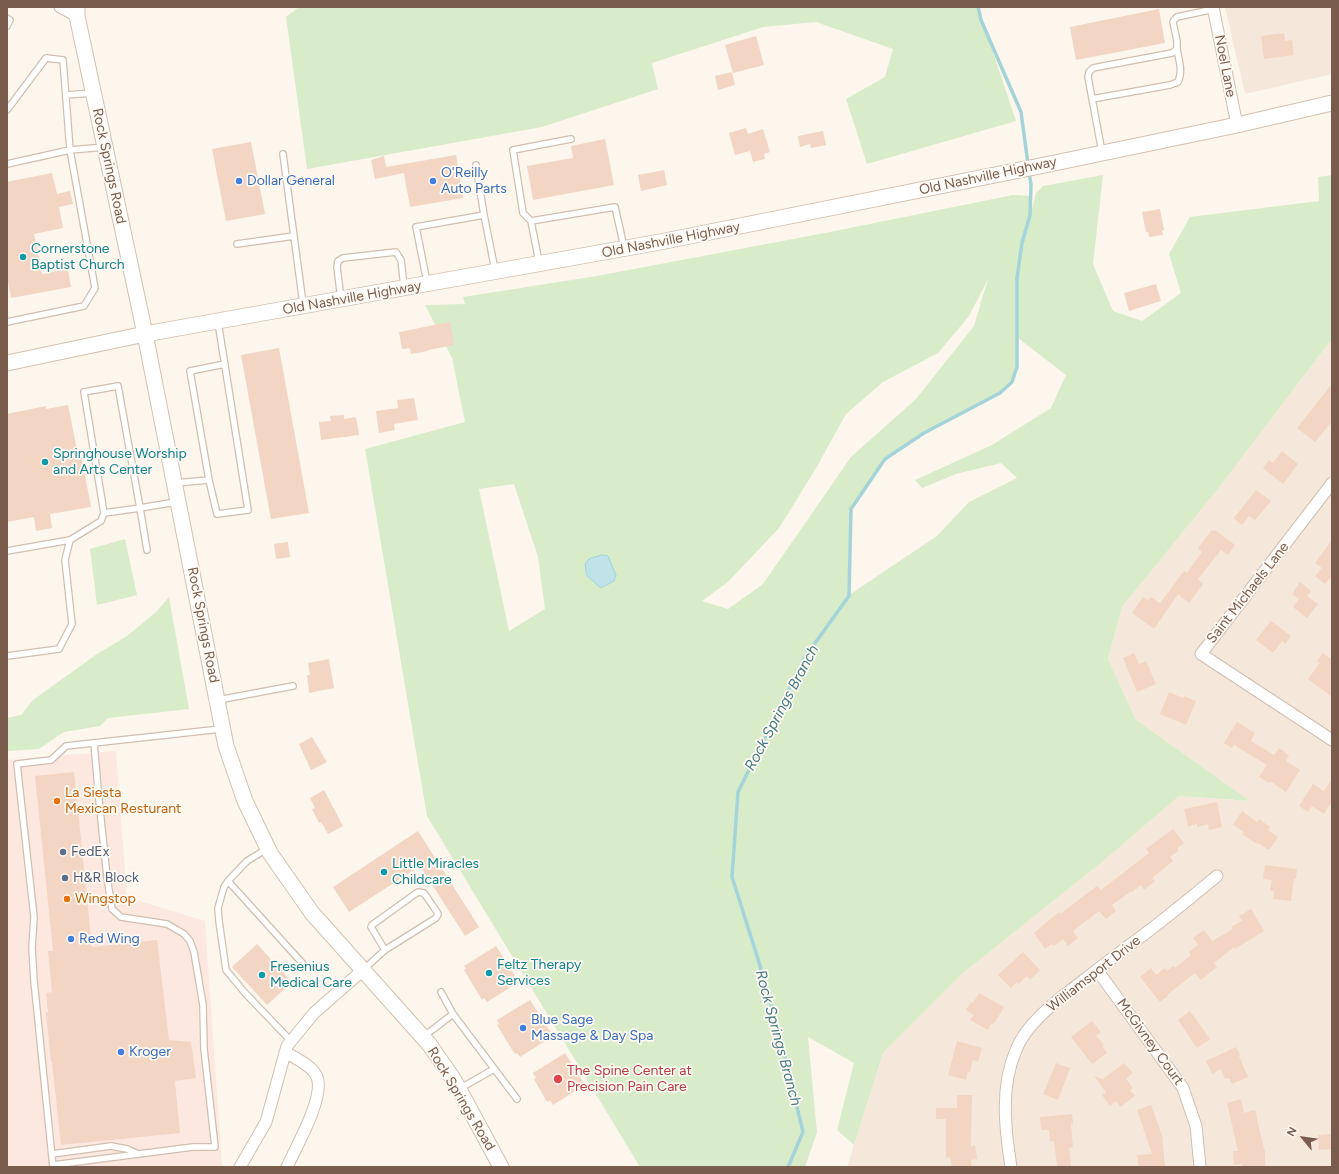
<!DOCTYPE html>
<style>
body{margin:0}
#map{position:relative;width:1339px;height:1174px;overflow:hidden;background:#fdf6ec;font-family:Figtree,sans-serif}
canvas{display:block}
.frame{position:absolute;inset:0;border:8px solid #7a5c4d;pointer-events:none}
.north{position:absolute;left:1283px;top:1118px;width:40px;height:40px;-webkit-text-stroke:3px #fffaf3;paint-order:stroke;rotate:299deg;font-size:11px;font-weight:700;line-height:16px;text-align:center;color:#7a5c4d}
.north::after{content:'';display:block;margin:auto;width:14px;height:18px;background:#7a5c4d;clip-path:polygon(50% 0,100% 100%,50% 72%,0 100%)}
</style>
<div id="map">
<canvas width="1339" height="1174"></canvas>
<div class="frame"></div>
<div class="north">N</div>
</div>
<script>
const ctx = document.querySelector('canvas').getContext('2d');
ctx.lineJoin = 'round';
function fill(path, color) {
  ctx.fillStyle = color;
  ctx.fill(path, 'evenodd');
}
function strokePath(path, color, width, dash) {
  ctx.strokeStyle = color;
  ctx.lineWidth = width;
  ctx.lineCap = dash ? 'butt' : 'round';
  ctx.setLineDash(dash || []);
  ctx.stroke(path);
}
function write(font, color, halo, rows, align = 'center') {
  ctx.font = font + ' Figtree,sans-serif';
  ctx.lineWidth = 3.5;
  ctx.setLineDash([]);
  ctx.textBaseline = 'middle';
  ctx.strokeStyle = halo;
  ctx.fillStyle = color;
  for (const [text, x, y, turn = 0] of rows) {
    ctx.save();
    ctx.translate(x, y);
    ctx.rotate((+turn || 0) * Math.PI / 180);
    ctx.textAlign = isNaN(turn) ? turn : align;
    if (halo) ctx.strokeText(text, 0, 0);
    ctx.fillText(text, 0, 0);
    ctx.restore();
  }
}
const residential = new Path2D(`
 M1225 7H1332V74L1245 94Z
 M1332 339V1167H847L883 1053 963 973 1101 863 1179 796 1249 801 1136 720 1108 659 1122 607 1217 490Z`);
const commercial = new Path2D(`
 M116 751 127 897 205 921 222 1167H7V760Z`);
const green = new Path2D(`
 M299 7H978L1016 121 867 164 846 99 885 77 893 49 816 22 763 27 652 63 658 89 542 127 307 169 286 17Z
 M1103 175 1093 264 1113 311 1142 321 1181 293 1169 254 1190 217 1319 201 1318 177 1332 175V339L1217 490 1122 607 1108 659 1136 720 1250 801 1179 796 1101 863 963 973 883 1053 854 1145 837 1130 854 1063 808 1037 817 1132 805 1167H640L427 816 365 449 465 422 452 358 425 305 465 304 463 297 597 276 830 232 1013 195 1031 196V213L1036 193 1043 186ZM988 279 974 326 916 399 851 457 763 584 728 609 702 601 728 582 779 528 815 470 846 414 883 382 938 353 969 316ZM1018 338 1066 375 1051 408 992 445 915 480 922 488 956 474 1001 463 1017 478 969 502 937 536 849 595 851 509 885 459 924 433 1000 393 1012 382 1017 367ZM514 484 538 557 545 609 509 631 479 489Z
 M125 539 137 595 97 605 90 549Z
 M169 597 189 709 108 718 100 726 64 732 39 749 7 751V718L21 715 33 700 97 654 127 636 156 612Z`);
const water = new Path2D(`
 M602 555 608 556 616 575 614 581 601 588 587 576 585 564 589 559Z`);
const stream = new Path2D(`
 M978 7 981 20 1021 112 1028 164
 M788 1167 803 1132 779 1032 758 959 732 877 738 792 805 657 849 596 851 509 885 459 924 433 1000 393 1012 382 1017 367V278L1022 243 1030 215 1031 185 1029 172`);
const building = new Path2D(`
 M1159 9 1165 43 1076 60 1070 27Z
 M1284 33 1285 41 1292 40 1294 55 1264 59 1261 36Z
 M756 36 764 65 733 73 725 45Z
 M732 72 735 85 718 90 715 76Z
 M746 128 748 134 763 129 770 152 764 154 765 159 753 162 750 151 735 155 729 133Z
 M823 131 826 145 811 148 810 144 800 147 798 136Z
 M605 139 614 185 533 200 527 166 573 158 571 146Z
 M251 142 265 214 226 221 212 149Z
 M456 155 463 198 410 207 404 173 375 179 371 160 384 156 386 167Z
 M664 170 667 185 641 191 638 175Z
 M52 173 57 194 70 191 73 204 59 207 63 228 34 234 42 274 68 269 71 287 11 298 7 277V182Z
 M1160 209 1164 230 1162 231 1163 235 1149 237 1148 232H1146L1142 212Z
 M1156 284 1161 301 1129 311 1124 293Z
 M450 322 454 345 428 350V351L411 354 410 348 402 349 399 332Z
 M279 348 309 513 271 519 241 355Z
 M1332 384V421L1315 442 1297 428Z
 M414 398 418 420 394 424 395 430 379 433 376 411 398 408 397 400Z
 M68 405 77 450 80 449 91 507 50 514 52 528 36 531 34 517 7 522V414L46 406V409Z
 M344 415V419L356 417 359 435 321 440 319 422 331 421 330 416Z
 M1282 451 1298 464 1283 484 1263 468 1269 460 1273 463Z
 M1256 490 1271 501 1255 520 1249 516 1242 525 1234 518Z
 M1212 530 1214 531 1215 530 1235 545 1228 555 1221 550 1213 560 1198 579 1203 584 1189 603 1178 594 1154 629 1132 613 1143 597 1148 600 1151 597 1160 603 1184 571 1187 573 1202 552 1198 548Z
 M1332 540V576L1325 584 1315 576 1322 568 1315 563Z
 M288 542 290 557 276 559 274 544Z
 M1300 582 1311 591 1307 596 1318 604 1307 618 1293 607 1299 599 1292 594Z
 M1271 621 1291 636 1285 644 1282 641 1273 653 1256 640Z
 M1134 653 1139 664 1146 661 1156 684 1137 692 1123 658Z
 M1323 653 1332 660V697L1308 679 1320 663 1317 661Z
 M329 659 334 688 309 693 307 675H310L308 663Z
 M1169 692 1183 698 1184 696 1196 701 1186 725 1160 714Z
 M1237 722 1255 733 1251 741 1274 755 1279 748 1289 755 1286 761 1300 770 1286 792 1270 781 1269 783 1259 777 1267 765 1234 745 1232 748 1224 743Z
 M312 737 327 762 311 770 299 744Z
 M74 772 92 947 157 940 169 1040 191 1042 196 1078 175 1081 180 1133 61 1145 52 1062H51L46 1013 48 1012 46 993 52 992 48 951H53L35 776Z
 M1332 779V801L1324 814 1312 806 1308 812 1299 806 1313 784 1324 791Z
 M324 790 343 826 328 834 321 822 319 823 312 809 315 808 310 798Z
 M1217 802 1222 827 1209 830 1208 824 1197 827V824L1188 826 1184 809Z
 M1242 811 1257 822 1259 819 1270 827 1268 830 1278 837 1269 850 1258 843 1257 844 1242 834 1244 832 1233 825Z
 M1173 829 1184 843 1177 848 1178 851 1170 857 1173 861 1152 878 1155 881 1144 890 1141 885 1132 892 1131 891 1112 905 1116 911 1106 919 1099 911 1073 931 1078 938 1068 946 1063 939 1054 946 1052 944 1045 949 1034 933 1059 912 1060 914 1097 886 1101 890 1149 853 1146 849Z
 M418 831 479 927 465 936 420 866 349 912 333 887Z
 M1265 865 1297 869 1296 879H1294L1291 901 1273 899 1274 891H1270L1272 880 1263 879Z
 M1251 909 1264 931 1235 949 1234 947 1214 963 1217 967 1201 980 1195 973 1167 995 1168 996 1160 1002 1140 977 1151 968 1156 975 1165 968 1167 971 1173 966 1175 968 1191 955 1189 952 1198 945 1193 938 1204 930 1212 941 1233 929 1231 927 1242 921 1239 916Z
 M257 944 292 982 267 1005 232 967Z
 M496 946 519 982 487 1002 484 998 482 1000 464 970 466 969 464 966Z
 M1023 952 1040 970 1030 980 1027 976 1018 984 1017 982 1011 988 998 975Z
 M979 993 1004 1007 997 1019 993 1024 992 1023 988 1030 970 1020 974 1015 966 1010 971 1002 973 1003Z
 M530 1000 553 1036 520 1057 517 1053 515 1054 509 1045 497 1025 499 1024 497 1020Z
 M1190 1011 1210 1039 1197 1048 1178 1020Z
 M1092 1021 1101 1032 1096 1036 1104 1045 1102 1046 1107 1053 1092 1064 1071 1037Z
 M957 1041 982 1048 978 1062 973 1060 970 1072H968L966 1080 948 1075Z
 M1236 1047 1240 1055 1239 1056 1248 1077 1232 1084 1229 1078 1225 1079 1221 1069 1212 1074 1206 1061Z
 M565 1053 585 1085 553 1105 550 1100 547 1102 534 1079 536 1078 533 1073Z
 M1056 1063 1070 1068 1058 1100 1043 1094Z
 M1124 1063 1133 1073 1126 1079 1133 1088 1130 1090 1135 1096 1120 1107 1116 1101 1110 1106 1102 1095 1106 1092 1094 1076 1105 1080 1103 1079Z
 M957 1095H972L971 1146 975 1145 977 1159 971 1160 972 1167H952L950 1157 946 1158V1119H936V1108H957Z
 M1241 1099 1244 1113 1255 1110 1264 1149H1265V1167H1242V1164L1234 1165 1233 1151H1238L1227 1103Z
 M1151 1105 1162 1135 1165 1167H1139L1137 1155 1152 1154 1137 1110Z
 M1072 1114 1073 1124H1071L1073 1147 1069 1148 1071 1167H1057L1054 1141H1050L1049 1130H1041L1040 1117Z
 M1332 1134V1149L1319 1150 1318 1135Z`);
const lane = new Path2D(`
 M7 18 10 20 7 26
 M66 95 93 93
 M1092 99 1170 85 1178 82C1183 71 1179 61 1177 49
 M7 110 46 58 63 60 70 150 105 147
 M1102 152 1088 77 1089 72 1093 68 1172 53 1177 49V41L1173 22 1174 20 1177 17 1214 9
 M283 154 303 304
 M7 164 70 150 95 288 84 306 7 322
 M476 165 484 215
 M531 221 615 207 624 247
 M237 244 294 236
 M539 262 531 221 523 213 513 150 571 139
 M427 282 416 227 484 215 495 270
 M341 299 337 267 338 261 343 258 396 252 401 260 404 286
 M209 480 190 371 225 364
 M175 483 209 480 217 514 248 510 218 322
 M147 550 140 508 176 502
 M7 551 70 540
 M7 656 59 649 72 624 65 560 70 540 101 521 104 513 84 392 118 386 140 508 104 513
 M218 700 293 686
 M268 848 247 861 228 881 304 965
 M228 881 224 887 218 908 219 921 226 970 245 993 291 1041
 M363 970 385 950 436 918 438 914 437 912 424 893 418 892 372 925 371 927 385 950
 M453 1014 517 1099
 M423 1037 453 1014 441 992
 M459 1089 494 1069
 M52 1154 111 1146 127 1149 138 1154
 M53 1165 193 1147H215L204 1049 203 1005 194 952 190 941 184 934 167 924 121 917 112 909 107 877 99 800 94 743
 M53 1167 34 981 32 948 34 917 17 764 51 760 66 746 221 729`);
const street = new Path2D(`
 M60 7 77 16
 M1213 7 1237 125
 M1332 483 1201 654 1332 740
 M1097 970 1183 1088 1196 1126 1200 1167
 M285 1052C295 1058 313 1066 317 1077 325 1097 296 1147 287 1167
 M240 1167 266 1122 287 1046 314 1013 363 970
 M1011 1167C1005 1128 1000 1087 1016 1050 1027 1022 1058 1000 1080 983 1102 966 1124 949 1146 933 1170 915 1194 895 1217 876`);
const secondary = new Path2D(`
 M77 7V16L145 334 226 746 245 801 270 853 312 913 429 1044 454 1080 501 1167
 M7 363 145 334 660 242 1040 166 1237 125 1332 103`);
const markers = [
 [239,181,4,"#3f7fe0"],
 [433,181,4,"#3f7fe0"],
 [23,257,4,"#0f9aa8"],
 [45,462,4,"#0f9aa8"],
 [57,801,4,"#e8710a"],
 [63,852,4,"#5c6f8a"],
 [384,872,4,"#0f9aa8"],
 [65,878,4,"#5c6f8a"],
 [67,899,4,"#e8710a"],
 [71,939,4,"#3f7fe0"],
 [489,973,4,"#0f9aa8"],
 [262,975,4,"#0f9aa8"],
 [523,1028,4,"#3f7fe0"],
 [121,1052,4,"#3f7fe0"],
 [558,1079,5,"#e0444e"]
];
const streetNames = [
 ["Noel Lane",1225,66,79],
 ["Rock Springs Road",109,166,78],
 ["Old Nashville Highway",988,176,-12],
 ["Old Nashville Highway",671,240,-11],
 ["Old Nashville Highway",352,298,-10],
 ["Saint Michaels Lane",1248,593,-52],
 ["Rock Springs Road",203,625,79],
 ["Williamsport Drive",1094,974,-38],
 ["McGivney Court",1150,1042,54],
 ["Rock Springs Road",461,1099,59]
];
const shopNames = [
 ["O'Reilly",441,173],
 ["Auto Parts",441,189],
 ["Dollar General",247,181],
 ["Red Wing",79,939],
 ["Blue Sage",531,1020],
 ["Massage & Day Spa",531,1036],
 ["Kroger",129,1052]
];
const cultureNames = [
 ["Cornerstone",31,249],
 ["Baptist Church",31,265],
 ["Springhouse Worship",53,454],
 ["and Arts Center",53,470],
 ["Little Miracles",392,864],
 ["Childcare",392,880],
 ["Feltz Therapy",497,965],
 ["Services",497,981],
 ["Fresenius",270,967],
 ["Medical Care",270,983]
];
const foodNames = [
 ["La Siesta",65,793],
 ["Mexican Resturant",65,809],
 ["Wingstop",75,899]
];
const serviceNames = [
 ["FedEx",71,852],
 ["H&R Block",73,878]
];
const healthNames = [
 ["The Spine Center at",567,1071],
 ["Precision Pain Care",567,1087]
];
const waterNames = [
 ["Rock Springs Branch",782,708,-62],
 ["Rock Springs Branch",778,1038,75]
];
fill(residential, '#f5e8da');
fill(commercial, '#fde8e0');
fill(green, '#d8ecc9');
fill(water, '#bfe3e8');
strokePath(water, '#a5d3da', 1);
strokePath(stream, '#a5d3da', 3.5);
fill(building, '#f3d5c3');
strokePath(lane, '#d1beb0', 8);
strokePath(street, '#d1beb0', 13);
strokePath(secondary, '#d6c0b0', 17);
strokePath(lane, '#fff', 5.5);
strokePath(street, '#fff', 11);
strokePath(secondary, '#fff', 15);
for (const [x, y, r, color] of markers) {
  const dot = new Path2D();
  dot.arc(x, y, r, 0, 2 * Math.PI);
  ctx.fillStyle = color;
  ctx.fill(dot);
  strokePath(dot, '#fffaf3', 1.5);
}
write('14px', '#7a5c4d', '#fffaf3', streetNames);
write('14px', '#366cbe', '#fffaf3', shopNames, 'left');
write('14px', '#0d838f', '#fffaf3', cultureNames, 'left');
write('14px', '#c56008', '#fffaf3', foodNames, 'left');
write('14px', '#4e5e75', '#fffaf3', serviceNames, 'left');
write('14px', '#be3a42', '#fffaf3', healthNames, 'left');
write('italic 15px', '#437c86', '#fffaf3', waterNames);
</script>
